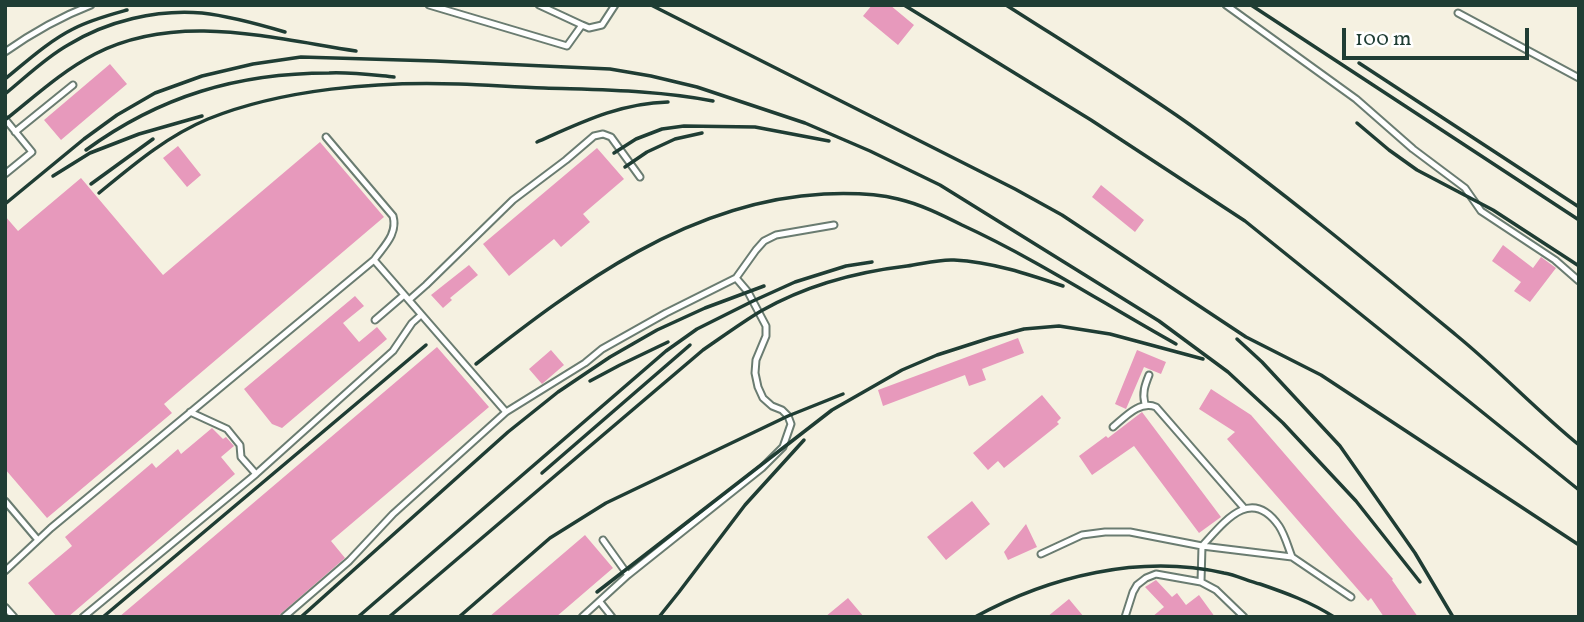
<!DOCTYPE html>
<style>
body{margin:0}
#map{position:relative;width:1584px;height:622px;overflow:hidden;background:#f5f1e1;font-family:Vollkorn,serif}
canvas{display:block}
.frame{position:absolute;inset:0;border:7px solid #1f3d34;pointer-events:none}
.scale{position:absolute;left:1342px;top:28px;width:187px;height:32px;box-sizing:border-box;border:4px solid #1f3d34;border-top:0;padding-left:9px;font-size:21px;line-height:24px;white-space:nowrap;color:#1f3d34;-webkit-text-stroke:5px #fff;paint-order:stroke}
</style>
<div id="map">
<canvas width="1584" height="622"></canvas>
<div class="frame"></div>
<div class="scale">100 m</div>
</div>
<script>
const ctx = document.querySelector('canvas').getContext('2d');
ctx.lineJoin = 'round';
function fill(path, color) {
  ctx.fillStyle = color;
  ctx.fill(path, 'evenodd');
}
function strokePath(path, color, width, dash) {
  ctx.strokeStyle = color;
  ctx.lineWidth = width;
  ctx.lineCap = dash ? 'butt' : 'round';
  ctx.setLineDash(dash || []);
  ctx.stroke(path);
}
const building = new Path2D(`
 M872 5H890L914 25 898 45 863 16Z
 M110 64 127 84 61 140 44 120Z
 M320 142 384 217 164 404 172 413 47 518 5 469V216L18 231 81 178 163 275Z
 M178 146 201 175 187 187 163 158Z
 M597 148 624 179 583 214 590 222 561 247 554 239 509 276 483 244Z
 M1101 185 1144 220 1135 232 1092 197Z
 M1503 245 1533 268 1541 257 1556 268 1530 302 1514 291 1521 282 1492 261Z
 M469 265 478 275 450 298 452 300 443 308 431 295Z
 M355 296 364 306 343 323 359 342 377 327 387 339 282 428 272 424 244 389Z
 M1018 338 1024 353 982 369 986 380 969 386 965 375 883 406 878 390Z
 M437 347 489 407 331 541 345 558 277 617H119Z
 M551 350 564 365 542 384 529 369Z
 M1137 350 1166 362 1161 374 1144 367 1126 409 1115 404Z
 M1211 389 1251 415 1393 579 1392 580 1418 617H1384L1371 598 1368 601 1227 439 1235 432 1199 409Z
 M1042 395 1061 418 1057 422 1059 424 1004 468 998 461 988 470 973 453Z
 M1142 412 1221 517 1199 533 1134 446 1092 475 1079 456 1106 436 1108 438Z
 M212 428 223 439 226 437 234 446 221 457 235 474 68 617H57L28 583 72 546 65 537 152 463 156 468 178 449 181 454Z
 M972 501 990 524 946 560 927 537Z
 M1026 524 1037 547 1008 560 1004 552Z
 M585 535 613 568 556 617H489Z
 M1156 580 1172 597 1177 593 1186 605 1199 595 1215 617H1152L1164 607 1145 587Z
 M848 598 864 617H825Z
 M1069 599 1084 617H1047Z`);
const service = new Path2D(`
 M429 5 567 46 582 25
 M539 5 582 25 589 28 602 25 615 5
 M1226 5 1356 99 1413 149 1465 188 1481 211 1555 260 1579 281
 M1458 13 1579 78
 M5 52C32 33 60 17 91 5
 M5 119 32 152 5 174
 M15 132 73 85
 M326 137 393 216C398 234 384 246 374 260
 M409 300 426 285 513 200 566 160 594 136 603 134 611 137 640 177
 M375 320 404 295
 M1145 404C1142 393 1145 385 1149 375
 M190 412 227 429 240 445 241 457 256 474
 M1113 427C1125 417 1140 400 1156 407L1244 508
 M5 501 38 540
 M603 540 628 575
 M1041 554 1082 535 1105 532H1130L1202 546 1292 557 1351 597
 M5 571 51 528 374 260 506 412
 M1201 582 1202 546C1225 521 1251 486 1279 526 1285 535 1288 547 1292 557
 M600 602 612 617
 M5 607 14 617
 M83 617 256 474 393 351 412 323 421 315
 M284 617 349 561 393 514 506 412 585 363 602 349 666 313 736 278 756 250 764 241 776 235 834 225
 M582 617 628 575 762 468 783 447 791 424 788 416 782 410 772 406 763 398 758 387 755 373 756 360 766 336V326L748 292 736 278
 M1125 617 1133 592 1137 585 1146 578 1156 574 1201 582 1216 590 1244 617`);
const rail = new Path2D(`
 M651 5 1015 189 1062 215 1246 337 1321 375 1579 545
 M904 5 1091 120 1245 221 1579 490
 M1006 5C1067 44 1129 82 1189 124 1281 190 1369 263 1456 335 1499 370 1536 410 1579 445
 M1251 5 1579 220
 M1359 63 1579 207
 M5 79C27 61 49 41 73 29 90 20 109 15 127 10
 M5 94C26 77 45 58 68 45 107 21 157 9 202 13 230 16 258 24 285 32
 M5 120C34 97 62 71 95 54 177 12 270 38 356 51
 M1357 123 1389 150 1417 170 1493 210 1579 266
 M537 142C580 123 620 103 668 102
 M86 150C160 96 238 73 329 73 351 72 373 75 394 77
 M614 153 636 139 662 129 684 126 755 127 829 141
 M625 167 647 152 675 139 702 133
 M53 176 90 153 139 134 202 116
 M91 184 153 139
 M99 193C133 165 167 136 208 119 282 89 379 81 459 84 487 85 516 87 544 88 600 90 657 90 713 101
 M5 204 84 139 117 115 155 93 202 76 253 64 301 57 435 61 610 69 651 76 697 87 805 123 870 151 940 185 1159 321 1228 372 1283 423 1356 501 1420 582
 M1237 339 1262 362 1340 446 1415 553 1453 617
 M476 364C578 284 689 201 824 194 848 193 874 193 898 199 920 204 942 215 962 225 1036 259 1104 304 1176 344
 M590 381 620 365 668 342
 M542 473 690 345
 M597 592 832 410 902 370 937 355 990 338 1024 329 1059 326 1110 334 1203 359
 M103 617 426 345
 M301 617 508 432 558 392 610 357 657 330 705 308 764 286
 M358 617 666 351 697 329 753 301 795 282 846 266 872 262
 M389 617 703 350C722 337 741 323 761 311 805 286 856 272 907 266 922 264 939 259 954 260 992 262 1028 274 1063 286
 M459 617 550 538 606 503 788 416 843 394
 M659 617 679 592 745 505 804 440
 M975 617C1050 576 1140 554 1224 573 1236 575 1248 581 1260 584 1286 593 1311 602 1334 617`);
fill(building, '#e799bc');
strokePath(service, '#6a7c71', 9);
strokePath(service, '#fff', 5);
strokePath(rail, '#1f3d34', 3.5);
</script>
